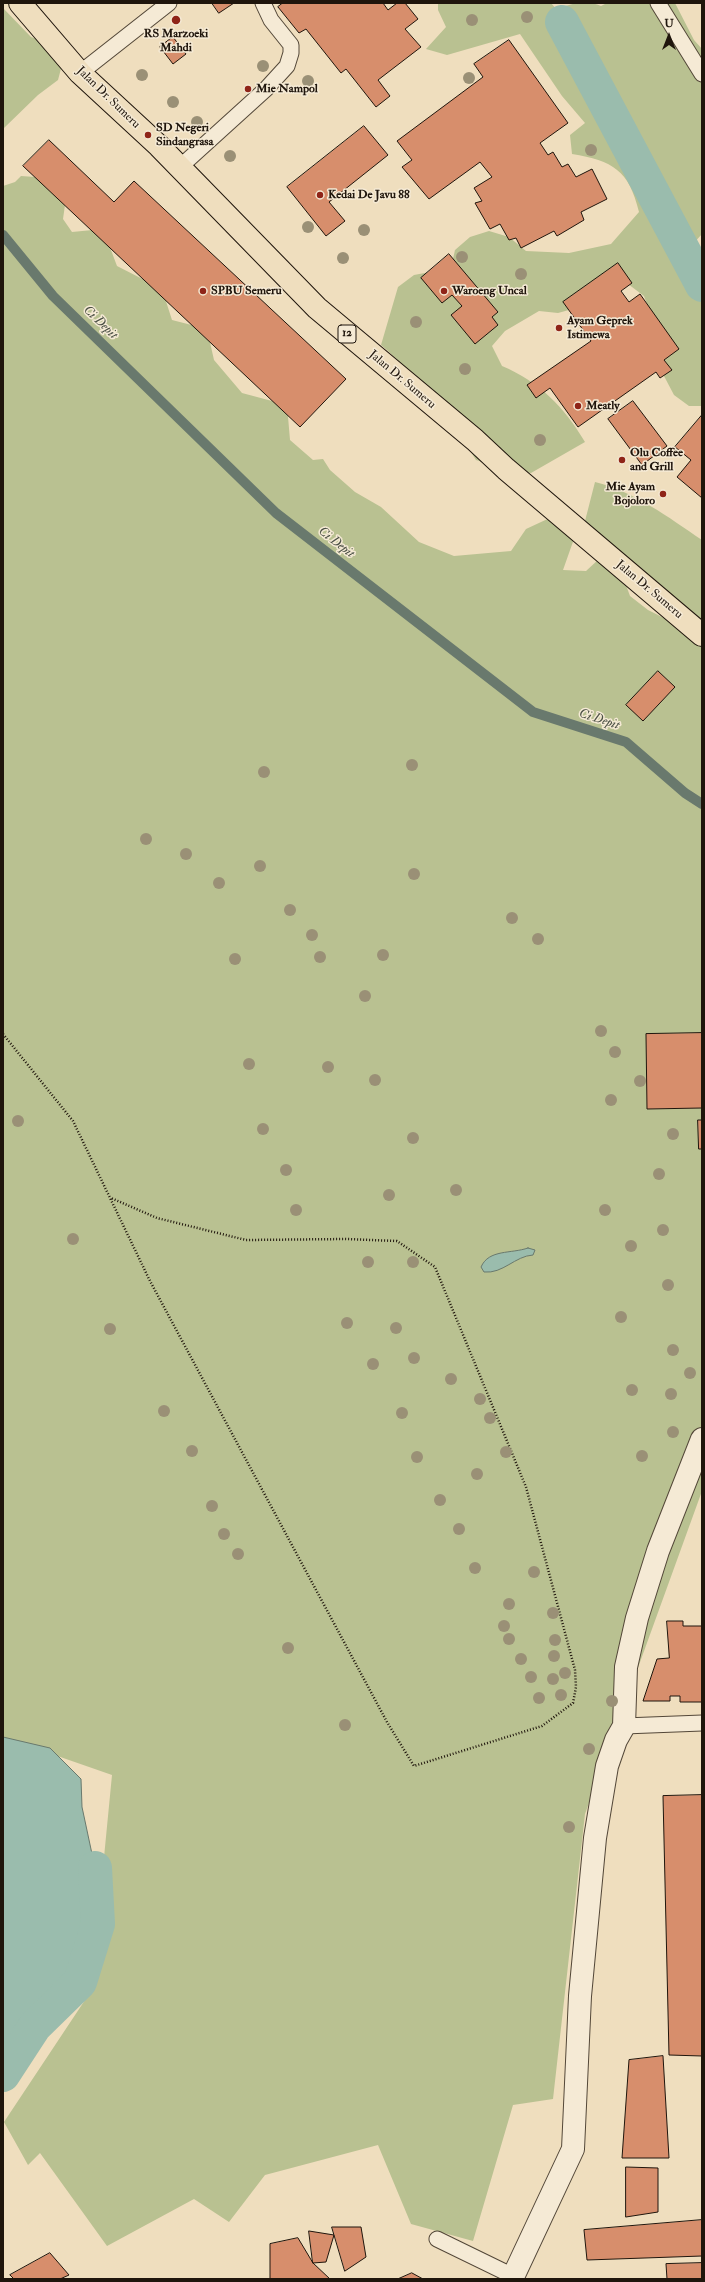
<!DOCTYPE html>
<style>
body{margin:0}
#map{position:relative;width:705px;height:2282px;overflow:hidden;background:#efdebe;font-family:"IM FELL Double Pica",serif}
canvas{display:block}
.frame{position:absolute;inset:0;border:4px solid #1f150c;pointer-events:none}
.north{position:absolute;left:649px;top:16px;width:40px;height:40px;-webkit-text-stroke:3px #f5ead5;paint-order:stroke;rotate:0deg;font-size:11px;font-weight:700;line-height:16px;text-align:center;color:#1f150c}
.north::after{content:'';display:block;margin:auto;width:14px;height:18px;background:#1f150c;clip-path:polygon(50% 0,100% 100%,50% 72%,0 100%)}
</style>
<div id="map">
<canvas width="705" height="2282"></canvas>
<div class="frame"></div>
<div class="north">U</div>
</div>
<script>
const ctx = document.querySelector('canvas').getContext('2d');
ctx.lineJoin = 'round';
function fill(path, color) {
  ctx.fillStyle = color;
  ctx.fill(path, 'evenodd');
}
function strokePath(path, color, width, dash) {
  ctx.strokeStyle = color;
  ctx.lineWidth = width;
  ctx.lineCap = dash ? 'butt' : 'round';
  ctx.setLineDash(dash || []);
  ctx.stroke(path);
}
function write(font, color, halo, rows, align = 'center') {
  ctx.font = font + ' "IM FELL Double Pica",serif';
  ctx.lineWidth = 3;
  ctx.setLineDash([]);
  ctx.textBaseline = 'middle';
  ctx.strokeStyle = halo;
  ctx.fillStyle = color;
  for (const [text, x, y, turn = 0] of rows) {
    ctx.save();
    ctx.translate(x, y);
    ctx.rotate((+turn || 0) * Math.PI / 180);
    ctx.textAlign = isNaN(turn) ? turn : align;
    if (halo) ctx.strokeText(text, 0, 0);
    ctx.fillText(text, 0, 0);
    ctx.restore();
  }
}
const green = new Path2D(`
 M438 3H551L557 10C569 3 588 0 601 6L607 3H675L694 40 702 49V234L692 245 702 259V406H689L674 395 664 376V357L660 339 644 296 628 284 576 308 558 313 539 311 505 331 492 346 502 366C540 382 564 407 585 442L531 473 512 471 476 460C452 422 415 373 381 345L398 287 414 275 451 268 455 250 470 237 489 231 509 237 526 251 569 253 611 244 639 212C629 170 613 161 572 154L570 135 585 123 562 96 520 34 447 55 426 49 446 27 438 10Z
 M3 8 31 37 49 43 64 57 58 80 38 95 3 129Z
 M21 176 49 178 66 198 63 219 72 232 103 229 117 266 162 289 172 320 207 329 214 360 242 393 287 405 290 440 313 460 323 459 330 470 355 492 381 507 419 542 454 556 511 551 526 529 554 516 575 536 563 570 586 571 599 559 619 566 630 596 648 610 680 626 702 644V1033L646 1034 647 1109 702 1108 699 1149H702V1491L585 1814 553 2099 513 2105 473 2241 411 2224 378 2145 265 2175 229 2222 194 2199 107 2246 40 2153 28 2165 4 2122 91 1991 112 1775 3 1737V186L15 182Z
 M595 482C635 492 668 517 702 540V627L695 615 681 602 663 600 587 540 585 521Z`);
const water = new Path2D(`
 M528 1248 535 1250 533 1255C515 1256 503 1274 484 1272L481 1267C489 1249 511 1254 528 1248Z
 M3 1737 50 1748 81 1779 82 1807 95 1868 80 1982 35 2026 3 2075Z`);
const stream = new Path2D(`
 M3 235 53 296 276 513 533 712 626 742 685 793 702 804`);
const canal = new Path2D(`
 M562 22 702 285
 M3 2075 35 2026 80 1982 98 1924 95 1868`);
const building = new Path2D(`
 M212 3H234L219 13Z
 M283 3H383L388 10 397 3H405L418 19 405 29 421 47 378 80 390 96 376 107 346 69 341 73 306 29 299 33 278 7Z
 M173 37 186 54 173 64 160 47Z
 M509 40 568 123 540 143 548 155 553 152 562 167 568 164 576 177 592 169 607 199 581 212 584 220 557 236 554 231 521 248 516 238 509 240 500 224 490 229 475 203 482 201 474 188 492 177 480 162 429 199 402 167 412 160 397 141 483 77 474 64Z
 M364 126 388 155 329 202 345 221 326 236 287 187Z
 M49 140 114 202 134 181 346 379 300 427 23 166Z
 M449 254 498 312 492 317 498 325 475 344 451 315 462 306 452 295 442 303 421 278Z
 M618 263 632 283 621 291 629 302 640 294 679 349 664 360 672 370 660 378 656 372 578 427 550 388 536 398 527 385 591 341 563 302Z
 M633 401 667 446 642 465 608 419Z
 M702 415V498L677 477 691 460 675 447Z
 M658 671 675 687 643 721 626 705Z
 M702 1033V1108L647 1109 646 1034Z
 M698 1120H702V1149H699Z
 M667 1621H683V1626H702V1702H680V1696H670V1701H643L657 1659 669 1658Z
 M702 1795V2056L669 2055 663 1796Z
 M663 2056 669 2158H622L629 2060Z
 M626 2167 658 2168V2212L626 2217Z
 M702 2220V2256L587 2260 584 2230Z
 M332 2227H361L366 2257 345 2271Z
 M309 2231 334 2235 326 2262 313 2263Z
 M298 2238 313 2263 330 2279H270V2244Z
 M50 2253 69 2275 60 2279H14L10 2275Z
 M702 2263V2279H667L666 2264Z
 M412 2273 423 2279H398Z`);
const path = new Path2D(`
 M3 1034 73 1121 150 1281 387 1722 414 1766 542 1726 573 1703 576 1687 575 1670 526 1487 435 1267 397 1241 346 1239 246 1240 157 1218 111 1198`);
const lane = new Path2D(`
 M658 3 702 74
 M80 73 169 3
 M180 167 266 89 287 66 291 53V45L271 20 263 3
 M624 1726 702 1723
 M437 2239 513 2276`);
const street = new Path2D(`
 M512 2279 573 2149 580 1996 595 1838 607 1766 616 1740 624 1726 626 1667 637 1618 658 1551 702 1439`);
const primary = new Path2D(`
 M20 3 80 73 159 146 317 308 475 440 506 469 702 635`);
const trees = [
 [527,17],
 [472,20],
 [263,66],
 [142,75],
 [469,78],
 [308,81],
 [173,102],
 [197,122],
 [591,150],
 [230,156],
 [308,227],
 [364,230],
 [462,257],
 [343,258],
 [521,274],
 [416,322],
 [465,369],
 [540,440],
 [412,765],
 [264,772],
 [146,839],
 [186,854],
 [260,866],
 [414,874],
 [219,883],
 [290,910],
 [512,918],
 [312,935],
 [538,939],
 [383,955],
 [320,957],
 [235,959],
 [365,996],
 [601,1031],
 [615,1052],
 [249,1064],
 [328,1067],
 [375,1080],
 [640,1081],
 [611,1100],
 [18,1121],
 [263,1129],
 [673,1134],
 [413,1138],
 [286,1170],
 [659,1174],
 [456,1190],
 [389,1195],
 [296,1210],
 [605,1210],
 [663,1230],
 [73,1239],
 [631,1246],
 [368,1262],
 [413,1262],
 [668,1285],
 [621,1317],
 [347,1323],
 [396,1328],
 [110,1329],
 [673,1350],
 [414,1358],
 [373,1364],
 [690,1373],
 [451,1379],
 [632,1390],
 [671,1394],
 [480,1399],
 [164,1411],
 [402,1413],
 [490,1418],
 [673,1432],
 [192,1451],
 [506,1452],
 [642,1456],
 [417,1457],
 [477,1474],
 [440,1500],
 [212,1506],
 [459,1529],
 [224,1534],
 [238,1554],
 [475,1568],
 [534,1572],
 [509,1604],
 [553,1613],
 [504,1626],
 [509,1639],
 [555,1640],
 [288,1648],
 [554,1656],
 [521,1659],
 [565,1673],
 [531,1677],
 [553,1679],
 [561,1695],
 [539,1698],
 [612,1701],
 [345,1725],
 [589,1749],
 [569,1827]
];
const markers = [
 [176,20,5,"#8f2418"],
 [248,89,4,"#8f2418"],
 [148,135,4,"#8f2418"],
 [320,195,4,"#8f2418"],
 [203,291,4,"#8f2418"],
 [444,291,4,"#8f2418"],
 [559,328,4,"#8f2418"],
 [578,406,4,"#8f2418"],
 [622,460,4,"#8f2418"],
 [663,494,4,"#8f2418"]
];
const shields = [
 [347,334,18]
];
const shieldNames = [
 ["12",347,334]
];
const poiNames = [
 ["RS Marzoeki",176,34,"center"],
 ["Mahdi",176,48,"center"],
 ["Mie Nampol",256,89],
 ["SD Negeri",156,128],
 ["Sindangrasa",156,142],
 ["Kedai De Javu 88",328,195],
 ["SPBU Semeru",211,291],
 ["Waroeng Uncal",452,291],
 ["Ayam Geprek",567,321],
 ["Istimewa",567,335],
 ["Meatly",586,406],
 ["Olu Coffee",630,453],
 ["and Grill",630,467],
 ["Mie Ayam",655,487,"right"],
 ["Bojoloro",655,501,"right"]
];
const streetNames = [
 ["Jalan Dr. Sumeru",108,98,44],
 ["Jalan Dr. Sumeru",402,380,40],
 ["Jalan Dr. Sumeru",649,590,40]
];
const waterNames = [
 ["Ci Depit",100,323,44],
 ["Ci Depit",336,543,38],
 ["Ci Depit",599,720,18]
];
fill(green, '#b9c191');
fill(water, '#9abcad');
strokePath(water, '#69796d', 1);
strokePath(stream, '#69796d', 10);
strokePath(canal, '#9abcad', 34);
fill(building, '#d78e6c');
strokePath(building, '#1f150c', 1);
strokePath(lane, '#534738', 17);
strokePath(street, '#534738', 24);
strokePath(primary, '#1f150c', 24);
strokePath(path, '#1f150c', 2.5, [1, 2]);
strokePath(lane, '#f5ead5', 15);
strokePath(street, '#f5ead5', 22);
strokePath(primary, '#efdebe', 22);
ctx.fillStyle = '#9a9076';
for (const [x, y] of trees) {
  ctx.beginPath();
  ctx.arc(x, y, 6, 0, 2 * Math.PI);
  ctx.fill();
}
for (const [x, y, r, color] of markers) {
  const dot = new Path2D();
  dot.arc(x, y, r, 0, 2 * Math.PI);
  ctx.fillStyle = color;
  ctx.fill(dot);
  strokePath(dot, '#f5ead5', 1.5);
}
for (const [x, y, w] of shields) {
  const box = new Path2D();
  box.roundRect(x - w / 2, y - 9, w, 18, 3);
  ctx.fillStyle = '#f5ead5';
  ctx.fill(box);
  strokePath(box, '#1f150c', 1);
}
write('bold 11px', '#1f150c', null, shieldNames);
write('bold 12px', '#1f150c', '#f5ead5', poiNames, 'left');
write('12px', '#1f150c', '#f5ead5', streetNames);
write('italic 13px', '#4a4f44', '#f5ead5', waterNames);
</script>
